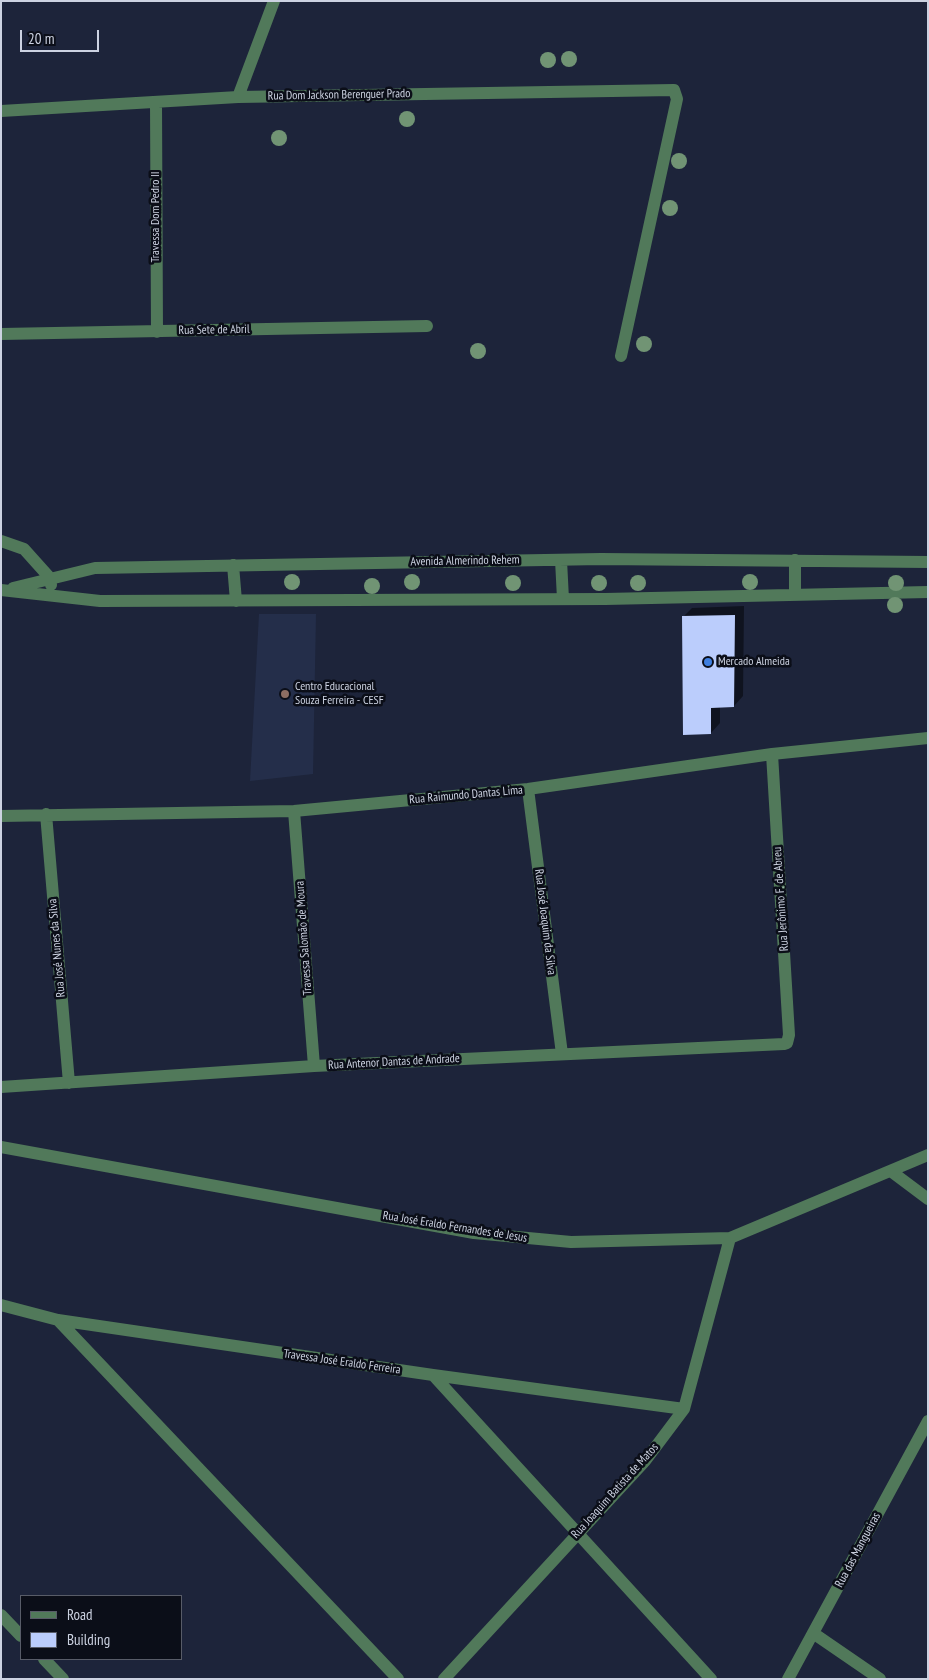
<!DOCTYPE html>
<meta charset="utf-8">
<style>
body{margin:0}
#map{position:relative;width:929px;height:1680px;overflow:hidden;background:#1d243a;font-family:"PT Sans Narrow",sans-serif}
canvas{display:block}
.frame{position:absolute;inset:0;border:2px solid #ccd2e1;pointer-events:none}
.legend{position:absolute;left:20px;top:1595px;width:162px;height:65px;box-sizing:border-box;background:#0b0e18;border:1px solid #585c68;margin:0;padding:6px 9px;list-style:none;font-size:15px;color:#ccd2e1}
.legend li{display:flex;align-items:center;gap:10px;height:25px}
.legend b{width:25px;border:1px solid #585c68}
.scale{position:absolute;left:20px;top:30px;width:79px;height:22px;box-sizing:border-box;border:2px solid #ccd2e1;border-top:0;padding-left:6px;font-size:15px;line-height:18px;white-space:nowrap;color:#ccd2e1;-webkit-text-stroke:4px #0b0e18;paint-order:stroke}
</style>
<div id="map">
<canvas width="929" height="1680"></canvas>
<div class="frame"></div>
<ul class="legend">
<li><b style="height:6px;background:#51795a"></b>Road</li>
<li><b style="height:14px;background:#bbcdfc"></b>Building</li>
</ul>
<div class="scale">20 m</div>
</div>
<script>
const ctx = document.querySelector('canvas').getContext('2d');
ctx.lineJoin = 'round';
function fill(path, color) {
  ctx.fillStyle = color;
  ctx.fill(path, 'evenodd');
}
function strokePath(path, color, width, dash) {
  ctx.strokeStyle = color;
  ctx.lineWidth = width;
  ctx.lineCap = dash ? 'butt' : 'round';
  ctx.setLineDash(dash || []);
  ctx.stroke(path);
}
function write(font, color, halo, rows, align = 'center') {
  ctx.font = font + ' "PT Sans Narrow",sans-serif';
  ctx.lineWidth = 5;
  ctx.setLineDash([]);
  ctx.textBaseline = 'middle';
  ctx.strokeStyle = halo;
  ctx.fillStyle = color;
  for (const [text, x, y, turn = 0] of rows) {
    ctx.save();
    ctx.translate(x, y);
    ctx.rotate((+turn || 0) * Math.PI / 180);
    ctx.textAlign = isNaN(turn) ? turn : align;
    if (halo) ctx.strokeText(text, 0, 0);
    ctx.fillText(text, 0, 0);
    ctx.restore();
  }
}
const built = new Path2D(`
 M259 614H316L313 774 250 781Z`);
const shadow = new Path2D(`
 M744 606 743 696 734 706H720V723L711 733 683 617 692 608Z`);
const building = new Path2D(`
 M735 615 734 707 711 708V734L683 735 682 616Z`);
const minor = new Path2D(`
 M238 97 274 1
 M156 102 157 332
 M1 111 238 97 674 90 677 99 621 356
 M1 334 427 326
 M1 541 24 549 50 578 51 585
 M561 560 563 599
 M233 565 236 601
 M13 588 95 568 601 559 928 562
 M1 590 100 601 605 599 928 592
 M795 595V560
 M528 789 562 1054
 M294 811 314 1066
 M46 814 69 1083
 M1 816 294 811 528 789 772 754 928 738
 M1 1087 314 1066 784 1044 787 1043 789 1035 772 754
 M1 1147 474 1233 571 1242 730 1238 928 1155
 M892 1172 928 1199
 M1 1305 58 1320 433 1375 684 1409
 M58 1320 398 1679
 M433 1375 711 1679
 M1 1615 21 1636
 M813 1633 880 1679
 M44 1659 63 1679
 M444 1679 645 1461 684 1409 730 1238
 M788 1679 928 1421`);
const trees = [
 [569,59],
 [548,60],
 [407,119],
 [279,138],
 [679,161],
 [670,208],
 [644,344],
 [478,351],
 [292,582],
 [412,582],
 [750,582],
 [513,583],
 [599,583],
 [638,583],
 [896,583],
 [372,586],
 [895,605]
];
const markers = [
 [708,662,5,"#3f7fe0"],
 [285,694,5,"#8d6e63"]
];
const streetNames = [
 ["Rua Dom Jackson Berenguer Prado",339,95,-1],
 ["Travessa Dom Pedro II",156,217,-90],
 ["Rua Sete de Abril",214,330,-1],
 ["Avenida Almerindo Rehem",465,561,-1],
 ["Rua Raimundo Dantas Lima",466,795,-5],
 ["Rua Jerônimo F. de Abreu",781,899,-94],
 ["Rua José Joaquim da Silva",545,922,83],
 ["Travessa Salomão de Moura",304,938,-94],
 ["Rua José Nunes da Silva",57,948,-95],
 ["Rua Antenor Dantas de Andrade",394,1062,-3],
 ["Rua José Eraldo Fernandes de Jesus",455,1227,9],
 ["Travessa José Eraldo Ferreira",342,1362,8],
 ["Rua Joaquim Batista de Matos",615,1491,-48],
 ["Rua das Mangueiras",858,1550,-62]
];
const poiNames = [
 ["Mercado Almeida",718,662],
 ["Centro Educacional",295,687],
 ["Souza Ferreira - CESF",295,701]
];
fill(built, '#242e4a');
fill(shadow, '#0007');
fill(building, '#bbcdfc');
strokePath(minor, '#51795a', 12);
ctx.fillStyle = '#719474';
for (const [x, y] of trees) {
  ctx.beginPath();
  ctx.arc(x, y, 8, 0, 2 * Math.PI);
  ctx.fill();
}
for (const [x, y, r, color] of markers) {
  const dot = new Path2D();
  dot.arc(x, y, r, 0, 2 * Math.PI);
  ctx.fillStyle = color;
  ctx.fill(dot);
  strokePath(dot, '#0b0e18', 2);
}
write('12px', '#ccd2e1', '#0b0e18', streetNames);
write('12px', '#ccd2e1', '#0b0e18', poiNames, 'left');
</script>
